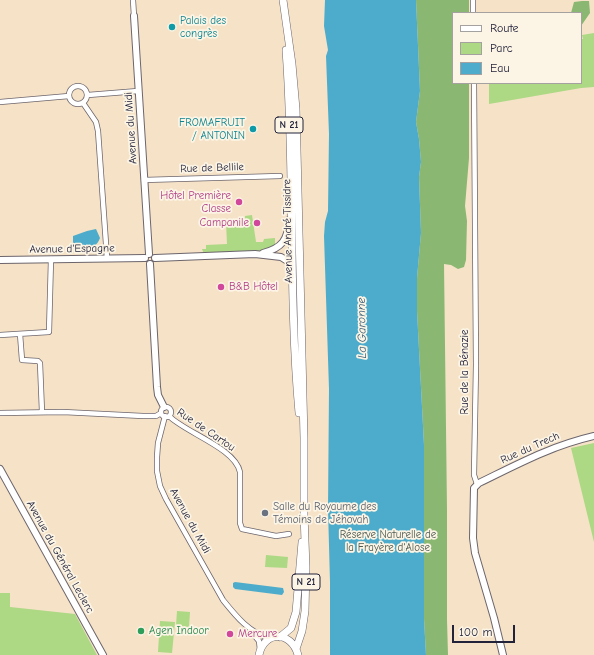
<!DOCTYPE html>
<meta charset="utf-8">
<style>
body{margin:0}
#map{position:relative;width:594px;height:655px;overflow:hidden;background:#f5e2c7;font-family:"Comic Neue",sans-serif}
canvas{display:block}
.legend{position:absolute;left:452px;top:12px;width:130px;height:72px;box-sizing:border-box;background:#fcf5e5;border:1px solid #a5a1a1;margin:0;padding:5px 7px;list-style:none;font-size:12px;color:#22223b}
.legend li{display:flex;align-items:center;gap:8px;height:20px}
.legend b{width:20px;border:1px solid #a5a1a1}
.scale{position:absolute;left:452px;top:625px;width:63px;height:18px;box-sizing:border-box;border:2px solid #22223b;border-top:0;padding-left:5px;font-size:12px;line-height:14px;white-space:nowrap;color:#22223b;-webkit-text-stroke:3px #fcf5e5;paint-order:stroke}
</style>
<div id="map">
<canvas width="594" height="655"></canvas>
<ul class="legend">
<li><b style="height:5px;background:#fff"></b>Route</li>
<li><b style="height:11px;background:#add884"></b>Parc</li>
<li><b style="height:11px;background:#4daccb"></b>Eau</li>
</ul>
<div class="scale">100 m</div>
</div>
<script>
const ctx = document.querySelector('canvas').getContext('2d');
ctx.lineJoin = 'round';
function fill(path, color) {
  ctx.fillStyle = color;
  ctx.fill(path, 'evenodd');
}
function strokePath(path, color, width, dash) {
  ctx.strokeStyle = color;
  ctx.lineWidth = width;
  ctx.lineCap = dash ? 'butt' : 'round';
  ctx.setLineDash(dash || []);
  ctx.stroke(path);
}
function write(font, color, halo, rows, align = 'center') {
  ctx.font = font + ' "Comic Neue",sans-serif';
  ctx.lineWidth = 3.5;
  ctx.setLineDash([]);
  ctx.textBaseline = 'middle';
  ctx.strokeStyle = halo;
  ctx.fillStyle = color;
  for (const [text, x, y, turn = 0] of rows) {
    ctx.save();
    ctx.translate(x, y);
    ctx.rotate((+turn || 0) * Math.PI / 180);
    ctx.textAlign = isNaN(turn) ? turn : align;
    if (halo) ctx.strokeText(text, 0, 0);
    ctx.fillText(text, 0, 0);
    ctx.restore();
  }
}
const green = new Path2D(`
 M594 33V87L581 88 489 104V83H581V39H583L582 35Z
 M252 215 256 242H263L264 239 275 238V245L270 249 258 252 204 254 202 249H206V245L227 244 226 222H228V220L245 219V216Z
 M594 443V542L571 448Z
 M266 555 288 557 287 568 265 567Z
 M0 593H10V607L75 614 97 655H0Z
 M177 611 190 612 189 627 176 626Z
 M160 621 175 622 172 653 158 652Z`);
const forest = new Path2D(`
 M416 0H469V13H453V83H469V158L465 206 467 221 466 260 464 267 458 269 451 265 444 264 447 510V620L448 655H426L424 619V445L417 311V278L421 233 419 177 421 162 419 139 416 122 420 91Z
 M582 1H589L590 13 581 26V13H571L574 2Z`);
const water = new Path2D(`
 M325 0H416L420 91 416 122 419 139 421 162 419 177 421 233 417 278V311L424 445V619L426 655H330V582L328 509 329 389 324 236 325 222 328 211 329 134 326 56 328 50 324 26Z
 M96 229 100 238C96 250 83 251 73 245V236L87 231Z
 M235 582 283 588 284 592 282 595 235 589 233 587V583Z`);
const street = new Path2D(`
 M133 0 134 16
 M473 0V13
 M474 83 476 365 474 475 477 484
 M69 95a9 9 0 1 1 18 0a9 9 0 1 1-18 0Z
 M88 95 138 91
 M0 102 69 96
 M83 103 96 122 98 131 107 258
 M144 180 280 176
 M20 334 22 360 38 361 40 363 42 412
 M0 335 49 332 51 259
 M161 412a5 5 0 1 1 10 0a5 5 0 1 1-10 0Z
 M0 413 63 412 143 416H156L161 413
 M165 416 158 443 157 457V471L160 486 166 499 223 600C235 615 250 634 270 638
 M169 416C186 433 235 448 240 472V523L242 529 276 536 289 534
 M250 630 259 641 260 650`);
const secondary = new Path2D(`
 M134 16 149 254
 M263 253C282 248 288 240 289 220
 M155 258 255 254 281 257 292 264
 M0 260 145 258
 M150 264 157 387 158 395 164 407
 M0 469 103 655
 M503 655 494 618 475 553 473 538 474 488 479 483C518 464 551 446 594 436`);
const primary = new Path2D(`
 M283 0 292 64 296 109 304 438V514L306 568 305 611 302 631 296 649
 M286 50C295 171 288 292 299 413
 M280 637 291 628 296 612 302 542
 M259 655C264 630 292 631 298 655`);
const markers = [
 [172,27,4,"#0f9aa8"],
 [253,129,4,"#0f9aa8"],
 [239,202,4,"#d1479c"],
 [257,223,4,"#d1479c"],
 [221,287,4,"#d1479c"],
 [265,513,4,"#6b7280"],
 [141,631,4,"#2e9e5b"],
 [230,634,4,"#d1479c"]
];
const shields = [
 [289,125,28],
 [306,582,28]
];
const shieldNames = [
 ["N 21",289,125],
 ["N 21",306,582]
];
const cultureNames = [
 ["Palais des",180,21],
 ["congrès",180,34],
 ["FROMAFRUIT",245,123,"right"],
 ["/ ANTONIN",245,136,"right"]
];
const streetNames = [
 ["Avenue du Midi",131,128,-94],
 ["Rue de Bellile",212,168,-2],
 ["Avenue André Tissidre",288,231,-91],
 ["Avenue d'Espagne",72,249,-1],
 ["Rue de la Bénazie",465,372,-90],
 ["Rue de Cartou",206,430,34],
 ["Rue du Trech",530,448,-24],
 ["Avenue du Midi",190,521,61],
 ["Avenue du Général Leclerc",60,557,61]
];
const hotelNames = [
 ["Hôtel Première",231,196],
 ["Classe",231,209],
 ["Campanile",249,223],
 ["B&B Hôtel",229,287,"left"],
 ["Mercure",238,634,"left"]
];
const worshipNames = [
 ["Salle du Royaume des",273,507],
 ["Témoins de Jéhovah",273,520]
];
const parkNames = [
 ["Réserve Naturelle de",388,535],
 ["la Frayère d'Alose",388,548]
];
const leisureNames = [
 ["Agen Indoor",149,631]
];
const waterNames = [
 ["La Garonne",362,328,-91]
];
fill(green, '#add884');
fill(forest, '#8ab872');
fill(water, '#4daccb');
strokePath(street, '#6c656c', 6);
strokePath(secondary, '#6c656c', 8);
strokePath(primary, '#6c656c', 8);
strokePath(street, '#fff', 4.5);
strokePath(secondary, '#fff', 6);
strokePath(primary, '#fff', 7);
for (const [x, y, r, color] of markers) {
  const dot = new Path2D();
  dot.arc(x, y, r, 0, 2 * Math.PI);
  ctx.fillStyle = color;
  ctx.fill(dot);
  strokePath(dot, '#fcf5e5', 1.5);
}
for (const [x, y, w] of shields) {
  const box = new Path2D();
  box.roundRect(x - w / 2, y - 8, w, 16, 3);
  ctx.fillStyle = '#fcf5e5';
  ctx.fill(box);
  strokePath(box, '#22223b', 1);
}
write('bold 10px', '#22223b', null, shieldNames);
write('11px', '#0d838f', '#fcf5e5', cultureNames, 'left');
write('11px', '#22223b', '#fcf5e5', streetNames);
write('11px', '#b23c85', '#fcf5e5', hotelNames, 'right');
write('11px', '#5b616d', '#fcf5e5', worshipNames, 'left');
write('11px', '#4c5951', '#fcf5e5', parkNames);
write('11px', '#27864d', '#fcf5e5', leisureNames, 'left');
write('italic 12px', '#335975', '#fcf5e5', waterNames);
</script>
